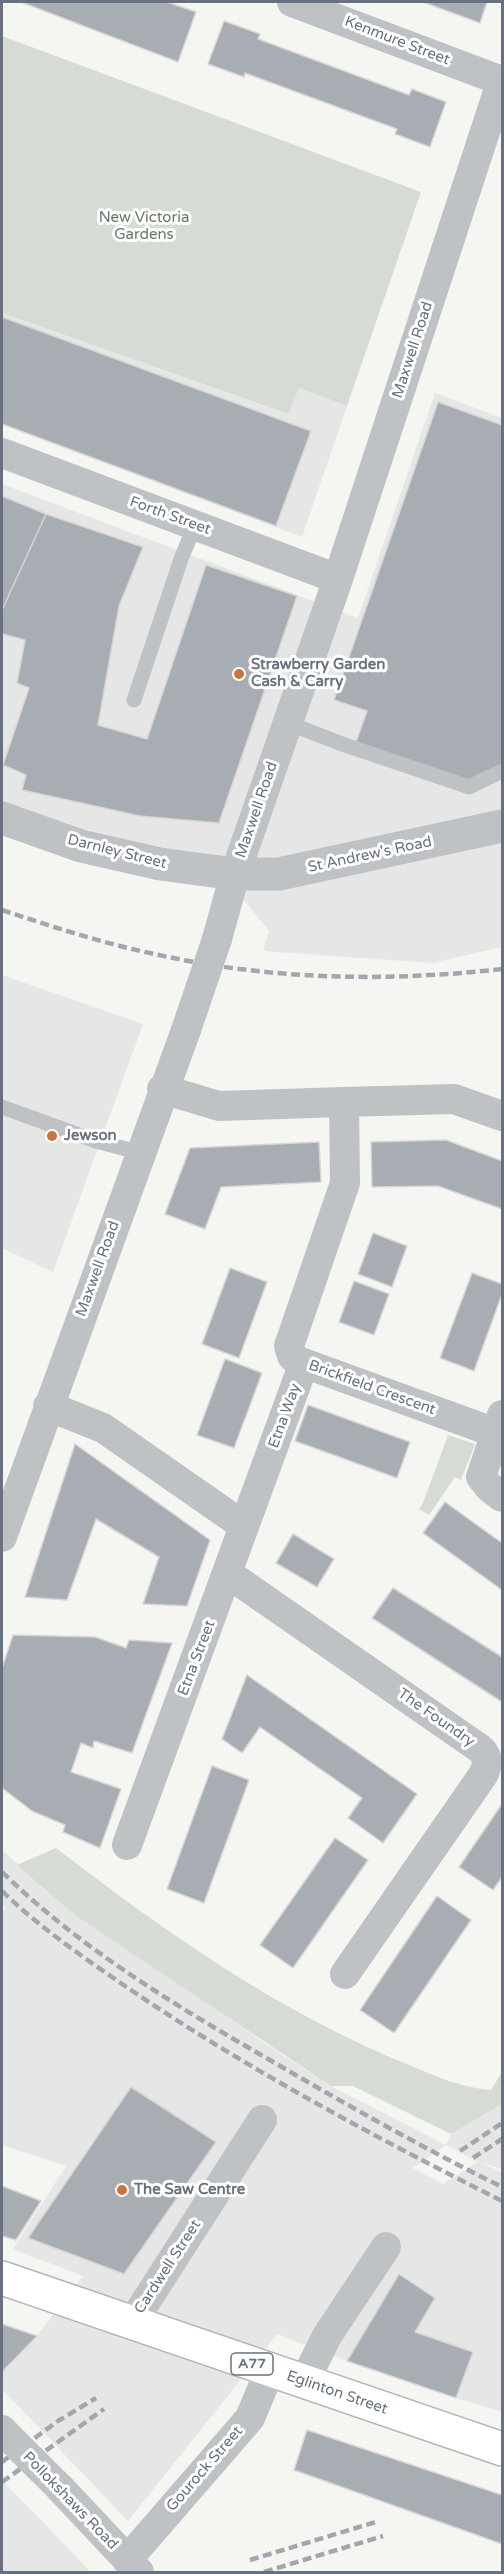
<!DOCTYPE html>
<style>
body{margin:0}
#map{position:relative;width:504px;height:2574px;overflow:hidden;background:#f5f5f2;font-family:"Varela Round",sans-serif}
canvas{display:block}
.frame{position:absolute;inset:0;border:3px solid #68717f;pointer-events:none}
</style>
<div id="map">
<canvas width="504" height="2574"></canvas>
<div class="frame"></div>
</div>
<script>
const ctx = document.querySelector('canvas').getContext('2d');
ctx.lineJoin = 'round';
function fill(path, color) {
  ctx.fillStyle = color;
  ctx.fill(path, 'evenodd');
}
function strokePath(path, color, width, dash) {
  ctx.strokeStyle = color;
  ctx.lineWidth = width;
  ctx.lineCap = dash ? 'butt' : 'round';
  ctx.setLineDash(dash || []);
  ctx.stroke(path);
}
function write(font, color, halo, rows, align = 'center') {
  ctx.font = font + ' "Varela Round",sans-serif';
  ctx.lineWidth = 6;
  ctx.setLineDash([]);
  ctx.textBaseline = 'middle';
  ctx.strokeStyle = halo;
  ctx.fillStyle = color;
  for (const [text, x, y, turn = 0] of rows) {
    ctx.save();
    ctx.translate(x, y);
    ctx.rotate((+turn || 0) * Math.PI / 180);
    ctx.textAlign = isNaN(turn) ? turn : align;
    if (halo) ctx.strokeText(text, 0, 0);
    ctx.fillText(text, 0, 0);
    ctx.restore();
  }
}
const built = new Path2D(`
 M2 313 287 414 298 388 347 406 302 537 2 424Z
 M435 393 502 418V947L432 963 263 951 269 931 214 863 82 845 2 806V484L358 618Z
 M2 975 143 1024 53 1272 2 1248Z
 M2 1850 79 1918 182 1985 267 2045 331 2086 446 2145 451 2134 502 2104V2169L482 2163 502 2173V2412L456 2398 473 2352 415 2332 435 2298 400 2274 347 2361 277 2334 128 2521 2 2389V2372L37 2336 83 2276 13 2249 66 2166 2 2145V1911L7 1909 2 1904ZM446 2145 478 2162 443 2184 413 2168Z
 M2 2480 33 2512 91 2572H2Z`);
const green = new Path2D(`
 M2 36 421 192 347 406 299 388 288 414 2 313Z
 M448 1435 475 1444 461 1480 455 1477 429 1515 419 1509 423 1503Z
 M56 1848C165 1932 280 2013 409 2065 436 2076 461 2088 491 2090L502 2072V2104L451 2134 353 2086H331L79 1918 17 1865Z`);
const building = new Path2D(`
 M21 2H167L196 12 178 62Z
 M423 2H487L480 23Z
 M224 21 260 34 258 39 409 95 412 89 446 102 430 147 395 134 397 129 245 73 244 77 208 64Z
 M2 317 311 431 276 526 2 424Z
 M438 402 502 425V766L467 784 355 745 367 711 334 700Z
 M2 496 46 514 2 610Z
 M46 514 143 547 119 606 98 725 147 739 206 565 297 596 219 823 140 816 22 790 26 775 3 765 29 688 17 683 25 640 2 634V610Z
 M446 1140 502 1161V1209L438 1186 372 1187 371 1142Z
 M319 1142 321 1182 221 1187 205 1229 165 1214 190 1148Z
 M373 1233 407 1246 392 1287 358 1274Z
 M230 1268 267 1282 239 1358 202 1344Z
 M472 1273 502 1284V1294L474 1371 440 1358Z
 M354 1281 389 1294 374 1335 339 1322Z
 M225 1359 262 1373 234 1448 197 1435Z
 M308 1405 410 1442 397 1478 295 1441Z
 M75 1444 210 1540 187 1606 143 1604 159 1557 96 1519 67 1600 25 1597Z
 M445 1502 502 1543V1590L423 1533Z
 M293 1534 334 1559 317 1587 276 1563Z
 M393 1588 502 1657V1702L372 1618Z
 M13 1635 95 1637 126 1648 129 1640 172 1643 132 1753 94 1741 93 1748 81 1743 71 1772 121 1789 100 1848 63 1832 65 1825 32 1811 2 1788V1668Z
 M247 1675 417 1794 383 1843 348 1818 362 1798 260 1727 242 1753 222 1739Z
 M212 1766 249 1780 204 1903 167 1889Z
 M502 1804V1877L493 1890 459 1867Z
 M335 1838 368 1860 293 1968 260 1945Z
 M437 1896 471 1920 394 2033 360 2010Z
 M131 2087 216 2142 124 2274 28 2238Z
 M2 2186 41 2201 16 2240 2 2236Z
 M399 2274 435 2298 415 2332 473 2352 456 2398 347 2361Z
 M2 2324 37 2336 2 2372Z
 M307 2430 502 2495V2544L294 2470Z`);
const service = new Path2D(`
 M134 700 181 559 195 525
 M288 723 342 744 469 787 502 771
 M2 1107 96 1141 141 1153`);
const minor = new Path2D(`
 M292 2 502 81
 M2 453 338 579
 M217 939 235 874 338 579 502 80
 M162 1089 219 1106 344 1102
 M48 1406 103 1428 244 1526
 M502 1415 481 1477 489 1487 502 1497
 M496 1433 298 1361 292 1356 289 1346 345 1183 344 1102 454 1099 502 1116
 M2 1537 186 1030
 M227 1573 479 1748C489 1756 488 1765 483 1775L345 1974
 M127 1845 304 1363
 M132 2323 262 2120
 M304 2382 327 2336 386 2247
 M61 2489 139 2572
 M127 2560 250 2418 270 2370`);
const tertiary = new Path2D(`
 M2 818 81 846 160 864 235 874H279L502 826`);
const primary = new Path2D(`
 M2 2278 502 2449`);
const rail = new Path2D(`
 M2 910C53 927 105 944 159 955 272 980 388 982 502 969
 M2 1872C83 1951 184 2011 282 2067 354 2109 427 2150 502 2187
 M2 1891C40 1928 87 1960 131 1990 249 2070 375 2137 502 2201
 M460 2151 502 2123
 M473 2158 502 2139
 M2 2462 58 2421 96 2398
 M2 2482 104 2409
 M250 2560 379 2521
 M264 2572 383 2536`);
const minorBridge = new Path2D(`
 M186 1030 217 939
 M2 2430 61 2489`);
const markers = [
 [239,674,6,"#cc733b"],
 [52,1136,6,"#cc733b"],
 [122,2190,6,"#cc733b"]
];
const shields = [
 [252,2364,42]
];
const shieldNames = [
 ["A77",252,2364]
];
const streetNames = [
 ["Kenmure Street",397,41,21],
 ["Maxwell Road",413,350,-72],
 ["Forth Street",170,516,20],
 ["Maxwell Road",257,810,-71],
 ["Darnley Street",117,852,14],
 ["St Andrew's Road",370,855,-12],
 ["Maxwell Road",98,1269,-70],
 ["Brickfield Crescent",372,1388,20],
 ["Etna Way",285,1416,-70],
 ["Etna Street",197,1658,-69],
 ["The Foundry",436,1718,35],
 ["Cardwell Street",168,2267,-57],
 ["Eglinton Street",337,2393,19],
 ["Gourock Street",205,2469,-49],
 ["Pollokshaws Road",70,2501,46]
];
const parkNames = [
 ["New Victoria",144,218],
 ["Gardens",144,235]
];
const poiNames = [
 ["Strawberry Garden",251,665],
 ["Cash & Carry",251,682],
 ["Jewson",64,1136],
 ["The Saw Centre",134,2190]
];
fill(built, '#e5e6e5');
fill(green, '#d6dbd4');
fill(building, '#a8adb3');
strokePath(building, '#d6d6d5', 1.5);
strokePath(primary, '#b3b5b9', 36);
strokePath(service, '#bfc2c5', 15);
strokePath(minor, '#bfc2c5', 30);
strokePath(tertiary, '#bfc2c5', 33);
strokePath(primary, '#fff', 33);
strokePath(rail, '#a3a6ac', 4.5, [9, 4.5]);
strokePath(minorBridge, '#bfc2c5', 30);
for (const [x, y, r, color] of markers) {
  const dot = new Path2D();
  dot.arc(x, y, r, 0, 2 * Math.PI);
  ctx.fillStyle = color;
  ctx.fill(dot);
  strokePath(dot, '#fff', 2);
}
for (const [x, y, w] of shields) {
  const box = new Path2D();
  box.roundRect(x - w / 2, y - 11, w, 22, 4.5);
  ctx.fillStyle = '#fff';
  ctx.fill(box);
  strokePath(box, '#68717f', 1.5);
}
write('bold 14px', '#68717f', null, shieldNames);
write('15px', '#68717f', '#fff', streetNames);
write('15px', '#677766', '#fff', parkNames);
write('bold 15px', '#68717f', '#fff', poiNames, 'left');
</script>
